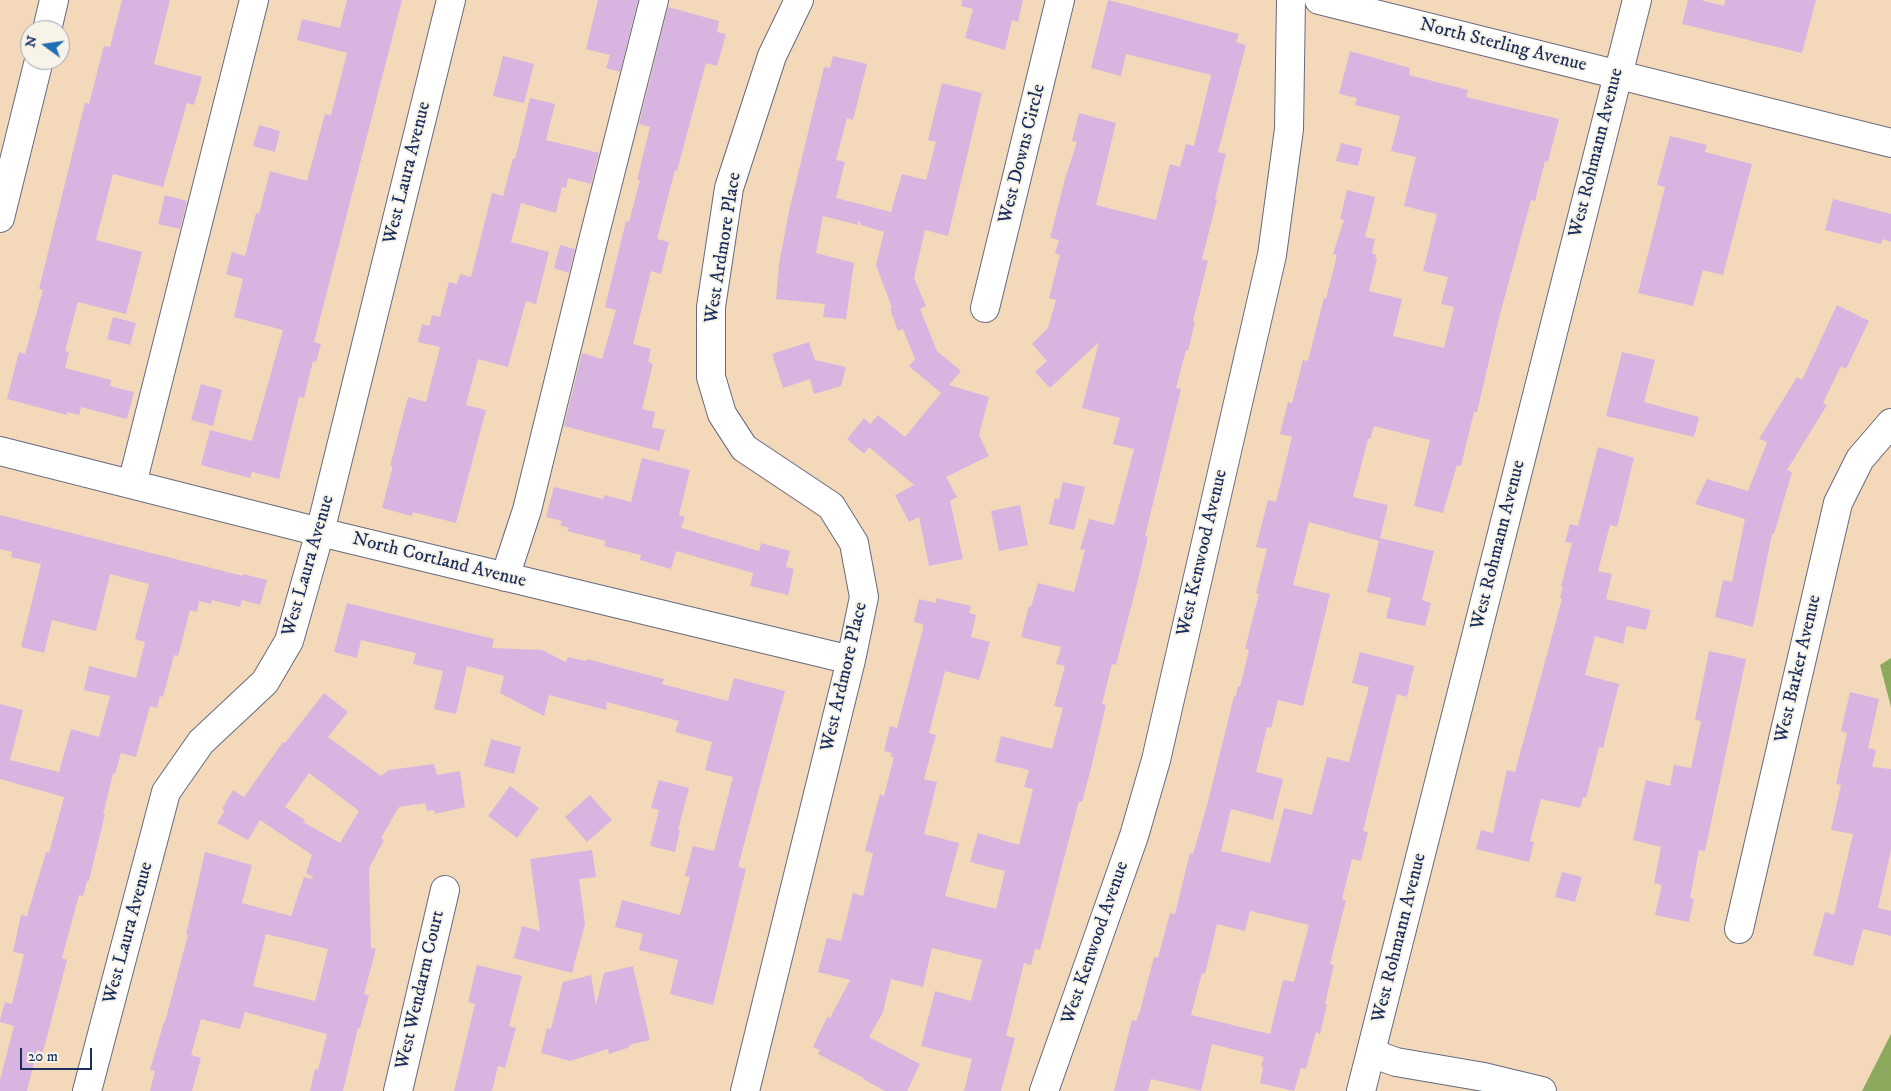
<!DOCTYPE html>
<style>
body{margin:0}
#map{position:relative;width:1891px;height:1091px;overflow:hidden;background:#f3d9ba;font-family:"IM FELL DW Pica",serif}
canvas{display:block}
.north{position:absolute;left:20px;top:20px;width:50px;height:50px;box-sizing:border-box;background:#f7f3e8;border:1px solid #9fa5b1;border-radius:50%;rotate:284deg;font-size:14px;font-weight:700;line-height:20px;text-align:center;color:#1b2f5e}
.north::after{content:'';display:block;margin:auto;width:18px;height:22px;background:#1f6fb2;clip-path:polygon(50% 0,100% 100%,50% 72%,0 100%)}
.scale{position:absolute;left:20px;top:1048px;width:72px;height:22px;box-sizing:border-box;border:2px solid #1b2f5e;border-top:0;padding-left:6px;font-size:15px;line-height:18px;white-space:nowrap;color:#1b2f5e;-webkit-text-stroke:4px #f7f3e8;paint-order:stroke}
</style>
<div id="map">
<canvas width="1891" height="1091"></canvas>
<div class="north">N</div>
<div class="scale">20 m</div>
</div>
<script>
const ctx = document.querySelector('canvas').getContext('2d');
ctx.lineJoin = 'round';
function fill(path, color) {
  ctx.fillStyle = color;
  ctx.fill(path, 'evenodd');
}
function strokePath(path, color, width, dash) {
  ctx.strokeStyle = color;
  ctx.lineWidth = width;
  ctx.lineCap = dash ? 'butt' : 'round';
  ctx.setLineDash(dash || []);
  ctx.stroke(path);
}
function write(font, color, halo, rows, align = 'center') {
  ctx.font = font + ' "IM FELL DW Pica",serif';
  ctx.lineWidth = 4;
  ctx.setLineDash([]);
  ctx.textBaseline = 'middle';
  ctx.strokeStyle = halo;
  ctx.fillStyle = color;
  for (const [text, x, y, turn = 0] of rows) {
    ctx.save();
    ctx.translate(x, y);
    ctx.rotate((+turn || 0) * Math.PI / 180);
    ctx.textAlign = isNaN(turn) ? turn : align;
    if (halo) ctx.strokeText(text, 0, 0);
    ctx.fillText(text, 0, 0);
    ctx.restore();
  }
}
const forest = new Path2D(`
 M1891 658V707L1880 665Z
 M1891 1034V1091H1862Z`);
const building = new Path2D(`
 M122 0H170L154 64 202 77 194 105 187 103 163 187 113 174 96 240 142 252 126 314 78 302 65 351 69 352 65 368 111 380 110 386 134 392 127 419 81 407 79 415 67 412V415L7 399 19 352 25 354 43 290 39 289 85 102 89 104 104 46 110 47Z
 M347 0H402L314 342 321 344 316 362 313 361 304 398 299 397 279 479 252 472 250 478 201 465 210 430 252 441 283 330 234 317 243 279 226 274 232 252 245 256 256 213 259 214 270 171 307 181 325 114 331 115 347 53 297 40 302 19 340 28Z
 M598 0H638L620 72 606 68 610 55 586 49Z
 M962 0H1023L1018 22 1012 20 1005 50 965 38 973 9 961 6Z
 M1108 0 1239 34 1236 42 1246 45 1218 152 1226 154 1215 199 1217 200 1202 259 1208 261 1193 321 1195 322 1188 351 1186 350 1176 388 1181 389 1145 536 1148 537 1136 588 1116 665 1112 664 1102 704 1106 705 1090 772 1082 802 1079 801 1040 950 1035 949 1031 965 1024 963 1006 1036 1015 1038 1001 1091H964L972 1059 921 1046 935 991 971 1001 982 960 932 948 923 987 891 979 883 1012 869 1037 920 1064 907 1091H885L863 1079 864 1078 818 1054 820 1050 813 1047 827 1017 830 1018 850 980 818 972 827 938 841 941 853 893 863 896 873 853 865 851 880 794 884 796 894 757 890 756 892 753 884 751 890 726 897 728 923 629V624L914 622 919 599 936 603V598L971 606 969 613 976 615 971 637 990 642 979 680 945 671 929 733 936 735 924 779 937 782 924 834 959 843 945 896 996 909 1005 871 970 862 978 833 1019 845 1033 789 1024 787 1029 770 995 762 1001 736 1052 749 1063 708 1054 706 1065 666 1056 664 1061 647 1021 637 1029 606 1031 607 1038 583 1074 592 1085 550 1080 549 1089 519 1114 525 1134 449 1113 444 1120 418 1082 408 1099 342 1050 388 1035 372 1047 361 1032 344 1048 328 1056 300 1049 298 1060 255 1055 253 1059 240 1050 238 1065 179 1077 142 1072 141 1079 113 1116 123 1096 205 1156 220 1170 164 1180 167 1186 144 1194 146 1211 75 1126 54 1121 76 1091 68Z
 M1688 0H1701L1724 6 1725 0H1816L1802 53 1682 24Z
 M668 7 719 21 717 32 726 34 717 66 706 63 677 171 675 170 657 239 669 242 661 274 651 271 633 344 651 349 648 362 653 364 642 409 655 412 652 427 665 430 659 451 564 426 582 353 602 359 616 310 605 307 626 221 629 222 640 180H637L650 127 639 124Z
 M1350 51 1410 68 1409 75 1468 90 1466 97 1559 119 1548 162 1545 161 1535 201 1531 200 1499 318 1477 412H1474L1461 466 1457 465 1443 513 1414 506 1430 440 1374 426 1370 439H1368L1353 497 1388 505 1380 538 1434 551 1422 600 1431 603 1425 626 1386 618 1391 598 1367 592 1379 541 1309 522 1293 585 1330 594 1303 706 1278 700 1271 728 1267 727 1256 772 1283 779 1273 820 1231 809 1221 851 1270 863 1284 808 1312 815 1327 757 1349 762 1369 687 1352 683 1360 652 1414 666 1407 697 1397 694 1363 831 1368 832 1361 861 1352 859 1342 899 1346 900 1330 964 1334 965 1325 1004 1327 1005 1320 1034 1316 1032 1306 1069 1301 1068 1294 1091 1260 1083 1263 1068 1261 1066 1264 1057 1212 1044 1201 1091 1151 1079 1148 1091H1114L1132 1020 1136 1021 1140 1011 1154 957 1158 958 1170 913 1175 914 1190 853 1193 854 1209 798 1234 696H1236L1238 686 1240 687 1249 650 1245 649 1259 594 1256 593 1267 549 1256 547 1268 500 1276 502 1292 437 1280 434 1288 402 1292 403 1303 360 1308 361 1324 298 1326 299 1337 255 1333 254 1344 220 1340 219 1347 190 1375 197 1365 237 1375 239 1372 253 1376 255 1375 259H1377L1369 291 1402 299 1393 336 1444 348 1454 307 1441 304 1448 277 1423 271 1437 214 1404 206 1416 157 1391 151 1400 116 1355 105 1357 98 1339 94ZM1250 911 1309 925 1294 982 1283 980 1270 1034 1191 1015 1202 973 1205 974 1217 924 1245 931Z
 M503 56 534 64 524 103 493 96Z
 M833 56 867 64 853 120 847 118 836 160 845 162 836 198 891 212 902 174 926 180 936 142 928 140 942 83 982 93 948 236 925 230 914 278 926 306 920 309 937 351 961 371 949 385 989 397 979 435 989 456 946 477 957 497 950 501 963 559 929 566 919 517 909 522 895 495 914 485 869 447 864 454 847 439 864 418 870 424 878 415 905 437 941 393 909 366 915 359 903 329 898 331 890 309 892 308 876 265 884 232 861 225 859 220 858 225 823 216 816 253 854 263 846 319 823 317 825 304 776 299 779 264 789 211 824 67 830 68Z
 M530 98 555 104 546 140 599 153 591 184 568 178 566 188 562 187 556 213 521 203 511 242 549 252 536 304 526 301 508 367 478 359 466 405 486 410 456 523 413 512 412 516 382 508 392 470V466H390L408 397 426 402 440 347 418 342 422 324 429 326 432 315 440 317 449 282 457 284 460 274 471 277 492 193 503 196 513 158 515 159Z
 M259 125 280 131 275 152 253 146Z
 M1670 136 1707 145 1705 152 1752 164 1723 275 1703 270 1693 306 1638 293 1665 187 1657 185Z
 M1341 143 1362 148 1358 166 1336 161Z
 M165 195 187 201 180 229 158 224Z
 M1833 199 1891 214V242L1883 239 1881 244 1825 230Z
 M560 245 575 249 569 273 554 268Z
 M1837 305 1869 321 1846 369 1841 366 1823 403 1827 405 1787 470 1792 472 1774 534H1772L1753 627 1715 617 1723 580 1732 582 1745 519 1695 504 1707 479 1748 491 1767 442 1759 439 1797 377 1802 380Z
 M113 317 136 323 130 345 107 339Z
 M809 342 815 360 846 367 841 386 814 394 810 379 783 388 772 354Z
 M1622 352 1655 360 1644 402 1699 417 1694 437 1606 416Z
 M201 384 222 390 213 426 191 420Z
 M1598 447 1634 458 1617 527 1610 525 1598 571 1612 574 1606 599 1651 610 1646 630 1627 626 1623 644 1595 636 1585 675 1619 684 1603 748 1599 747 1586 798 1583 797 1580 808 1541 799 1530 841 1534 842 1529 862 1476 849 1481 830 1493 833 1507 770 1515 772 1562 599 1560 598 1563 587H1561L1572 543 1565 542 1570 524 1578 526Z
 M642 458 690 470 679 515 685 517 681 528 759 551 761 543 790 551 786 567 794 569 788 595 750 586 753 573 676 551 671 569 640 560 641 555 604 546 606 541 567 531 569 528 560 525 562 521 546 517 554 487 603 499 604 495 631 502Z
 M1063 482 1085 487 1074 530 1049 524 1055 498 1059 499Z
 M1020 505 1028 545 999 551 991 511Z
 M0 515 243 576V574L267 580 260 605 242 600 240 607 212 600 211 604 199 601 197 612 190 610 178 656 174 655 163 697 160 696 157 708 150 706 136 757 121 753 115 774H113L103 814H105L89 881H87L83 896 79 895 62 958 67 960 43 1052 37 1050 27 1091H0V1080L14 1026 0 1022V1020L5 1002 12 1004 24 954 13 952 21 915 27 916 46 852 49 853 64 797 0 779V704L23 710 10 760 59 772 71 729 99 737 110 696 84 690 89 666 136 678 145 642 135 639 149 584 110 574 96 631 52 620 44 653 21 647 41 564 11 557 12 552 0 549Z
 M347 603 494 639 492 648 542 650 566 662 568 657 586 661 587 659 664 679 662 684 728 701 734 678 785 691 738 867 746 869 713 1005 670 994 678 960 639 950 643 934 615 927 622 900 680 915 690 877 685 876 693 846 714 851 733 777 705 770 712 742 675 732 679 721 607 702 606 710 549 695 544 716 500 693 504 676 467 666 456 714 434 709 443 671 413 664 416 653 361 640 357 658 334 652Z
 M1709 651 1746 659 1705 851 1699 850 1690 898 1694 899 1689 922 1655 915 1662 885 1654 883 1661 847 1633 840 1646 780 1670 786 1674 765 1691 768 1701 721 1695 720Z
 M1850 692 1879 699 1868 748 1876 750 1872 767 1891 769V850L1878 908 1891 911V936L1863 929 1853 966 1813 955 1825 912 1834 915 1853 834 1831 830 1841 785 1836 784 1847 733 1841 731Z
 M324 693 348 712 328 737 381 776 389 770 434 764 437 775 460 771 465 807 435 814 434 810 427 811 425 803 399 807 381 838 384 840 369 868 371 948 376 949 364 994 369 995 360 1028H358L343 1091H310L315 1069 318 1070 327 1034 245 1012 240 1029 201 1019 191 1055 201 1058 192 1091H150L155 1071 150 1070 164 1022H165L188 935H186L205 852 252 865 242 903 291 916 304 877 312 879 313 877 306 873 312 855 260 820 248 840 217 823 225 810 222 809 233 790 244 797 283 742 285 743ZM309 773 359 811 340 843 303 822 305 820 285 807ZM266 934 328 949 315 1001 253 986Z
 M491 739 521 747 514 774 484 766Z
 M659 780 689 788 678 830H680L675 852 650 846 659 810 651 808Z
 M510 786 539 808 517 838 488 816Z
 M590 795 612 820 587 842 565 817Z
 M592 850 596 877 579 879 585 924 572 973 514 958 522 926 540 931 530 859Z
 M1562 872 1582 877 1575 902 1555 897Z
 M477 965 522 976 509 1026 516 1028 505 1068 498 1066 492 1091H454L475 1004 468 1002Z
 M633 966 650 1040 629 1045 630 1047 609 1054 608 1049 570 1061 541 1053 547 1028 551 1029 563 982 591 975 596 1005 604 973Z`);
const minor = new Path2D(`
 M1319 0 1891 143
 M47 30 54 0
 M0 218 39 60
 M985 308 1060 0
 M0 451 320 532 851 660
 M132 484 254 0
 M505 577 527 510 592 245 654 0
 M1739 929 1838 503 1860 459 1891 423
 M1371 1053 1396 1062 1484 1077 1542 1091
 M87 1091 166 792 201 742 265 682 289 641 320 532 451 0
 M398 1091 445 890
 M745 1091 851 660 864 597 854 543 831 506 744 448 722 414 711 377V307L729 188 772 56 799 0
 M1044 1091 1134 836 1156 760 1272 255 1289 129 1291 0
 M1361 1091 1637 0`);
const streetNames = [
 ["North Sterling Avenue",1503,46,14],
 ["West Rohmann Avenue",1597,153,-76],
 ["West Downs Circle",1023,154,-76],
 ["West Laura Avenue",408,173,-76],
 ["West Ardmore Place",724,248,-81],
 ["West Rohmann Avenue",1499,545,-76],
 ["West Kenwood Avenue",1203,553,-77],
 ["North Cortland Avenue",439,561,14],
 ["West Laura Avenue",309,566,-74],
 ["West Barker Avenue",1799,669,-77],
 ["West Ardmore Place",845,677,-77],
 ["West Laura Avenue",129,933,-75],
 ["West Rohmann Avenue",1400,938,-76],
 ["West Kenwood Avenue",1096,943,-71],
 ["West Wendarm Court",421,990,-77]
];
fill(forest, '#8baa5e');
fill(building, '#d8b4e1');
strokePath(minor, '#676a7e', 30);
strokePath(minor, '#fff', 28);
write('19px', '#1b2f5e', '#f7f3e8', streetNames);
</script>
